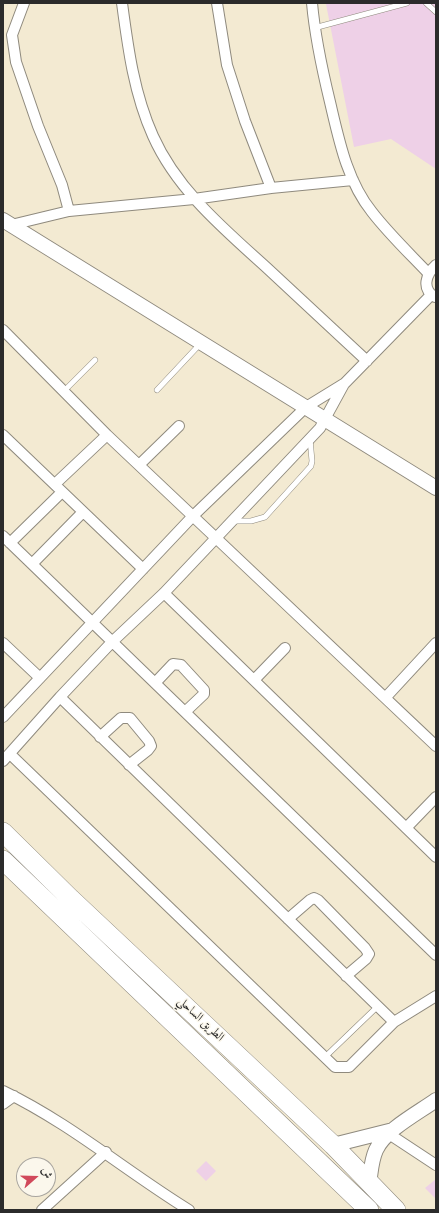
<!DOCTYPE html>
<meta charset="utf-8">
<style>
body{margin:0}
#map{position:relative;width:439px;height:1213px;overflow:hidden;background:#f3ead2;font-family:"Sorts Mill Goudy",Amiri,serif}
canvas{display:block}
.frame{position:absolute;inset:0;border:4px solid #2b2b2b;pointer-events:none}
.north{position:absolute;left:16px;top:1157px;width:40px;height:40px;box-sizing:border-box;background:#fbf7ec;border:1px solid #a8a59f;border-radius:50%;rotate:70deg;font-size:11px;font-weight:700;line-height:16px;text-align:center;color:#2b2b2b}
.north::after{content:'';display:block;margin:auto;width:14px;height:18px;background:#d1495b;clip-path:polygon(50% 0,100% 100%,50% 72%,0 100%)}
</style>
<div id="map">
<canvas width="439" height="1213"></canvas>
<div class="frame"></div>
<div class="north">ش</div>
</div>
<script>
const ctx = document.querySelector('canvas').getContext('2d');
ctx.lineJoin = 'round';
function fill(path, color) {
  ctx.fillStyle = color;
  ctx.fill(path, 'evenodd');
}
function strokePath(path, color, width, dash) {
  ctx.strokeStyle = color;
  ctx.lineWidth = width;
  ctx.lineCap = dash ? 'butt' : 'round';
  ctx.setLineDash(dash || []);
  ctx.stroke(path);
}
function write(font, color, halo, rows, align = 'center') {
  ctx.font = font + ' "Sorts Mill Goudy",Amiri,serif';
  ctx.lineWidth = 3;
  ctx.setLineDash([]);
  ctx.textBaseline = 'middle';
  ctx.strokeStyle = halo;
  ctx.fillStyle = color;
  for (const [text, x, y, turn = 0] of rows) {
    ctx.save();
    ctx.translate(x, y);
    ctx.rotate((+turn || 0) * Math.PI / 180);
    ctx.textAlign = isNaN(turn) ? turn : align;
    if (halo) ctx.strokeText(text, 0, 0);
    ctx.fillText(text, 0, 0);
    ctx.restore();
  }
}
const built = new Path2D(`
 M331 3H436V169L391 139 354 147 326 4Z
 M206 1161 216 1171 206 1181 196 1171Z
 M436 1179V1199L425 1188Z`);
const lane = new Path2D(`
 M426 3 436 12
 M314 28 407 3
 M157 390 201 343
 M64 391 95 360
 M233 521H251L265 517 311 466 312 461 310 439
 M325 1057 377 1007`);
const street = new Path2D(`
 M24 3 12 35 16 62 38 126 62 185 69 211
 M122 3C128 48 134 94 153 136 177 190 224 229 267 268 300 299 334 330 367 361
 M217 3 227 65 245 121 271 188
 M312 3C315 37 322 69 330 102 339 140 347 181 372 212 389 234 409 253 428 273
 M11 225 69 211 194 199 271 188 353 180
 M435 297C421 289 426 274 436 265
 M3 330 107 435 436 746
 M3 435 143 569
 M139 465 179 426
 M55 484 107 435
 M3 536 436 955
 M10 543 62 492
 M32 564 83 512
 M164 593 436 857
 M3 643 40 678
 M255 679 285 648
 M155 683 173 664 181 665 204 690V694L185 712
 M60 697 394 1022
 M386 697 436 643
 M3 717 193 516 306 407 345 383 431 295
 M100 737 121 718H130L149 741 151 746 148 750 129 765
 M10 754 335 1067H349L394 1022 436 996
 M3 761 60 697 112 642 164 593 320 428 344 384
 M406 828 436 797
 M288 919 310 900 314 898 318 900 365 948 369 954 366 959 346 976
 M3 1091C70 1123 127 1172 189 1210
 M3 1104 14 1096
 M389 1134 436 1165
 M42 1210 106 1152`);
const secondary = new Path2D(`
 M3 220 436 488
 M333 1145 393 1130
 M369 1184C371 1172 371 1161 376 1150 385 1130 418 1113 436 1100`);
const highway = new Path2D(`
 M3 832 71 899 333 1145 396 1210
 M3 860 369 1210`);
const streetNames = [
 ["الطريق الساحلي",200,1020,43]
];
fill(built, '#eed0e7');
strokePath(lane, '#8f8a7e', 6);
strokePath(street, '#8f8a7e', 12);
strokePath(secondary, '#8f8a7e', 16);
strokePath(highway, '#8f8a7e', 20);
strokePath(lane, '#fff', 5);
strokePath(street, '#fff', 10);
strokePath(secondary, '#fff', 14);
strokePath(highway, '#fff', 19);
write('12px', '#2b2b2b', '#fbf7ec', streetNames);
</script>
